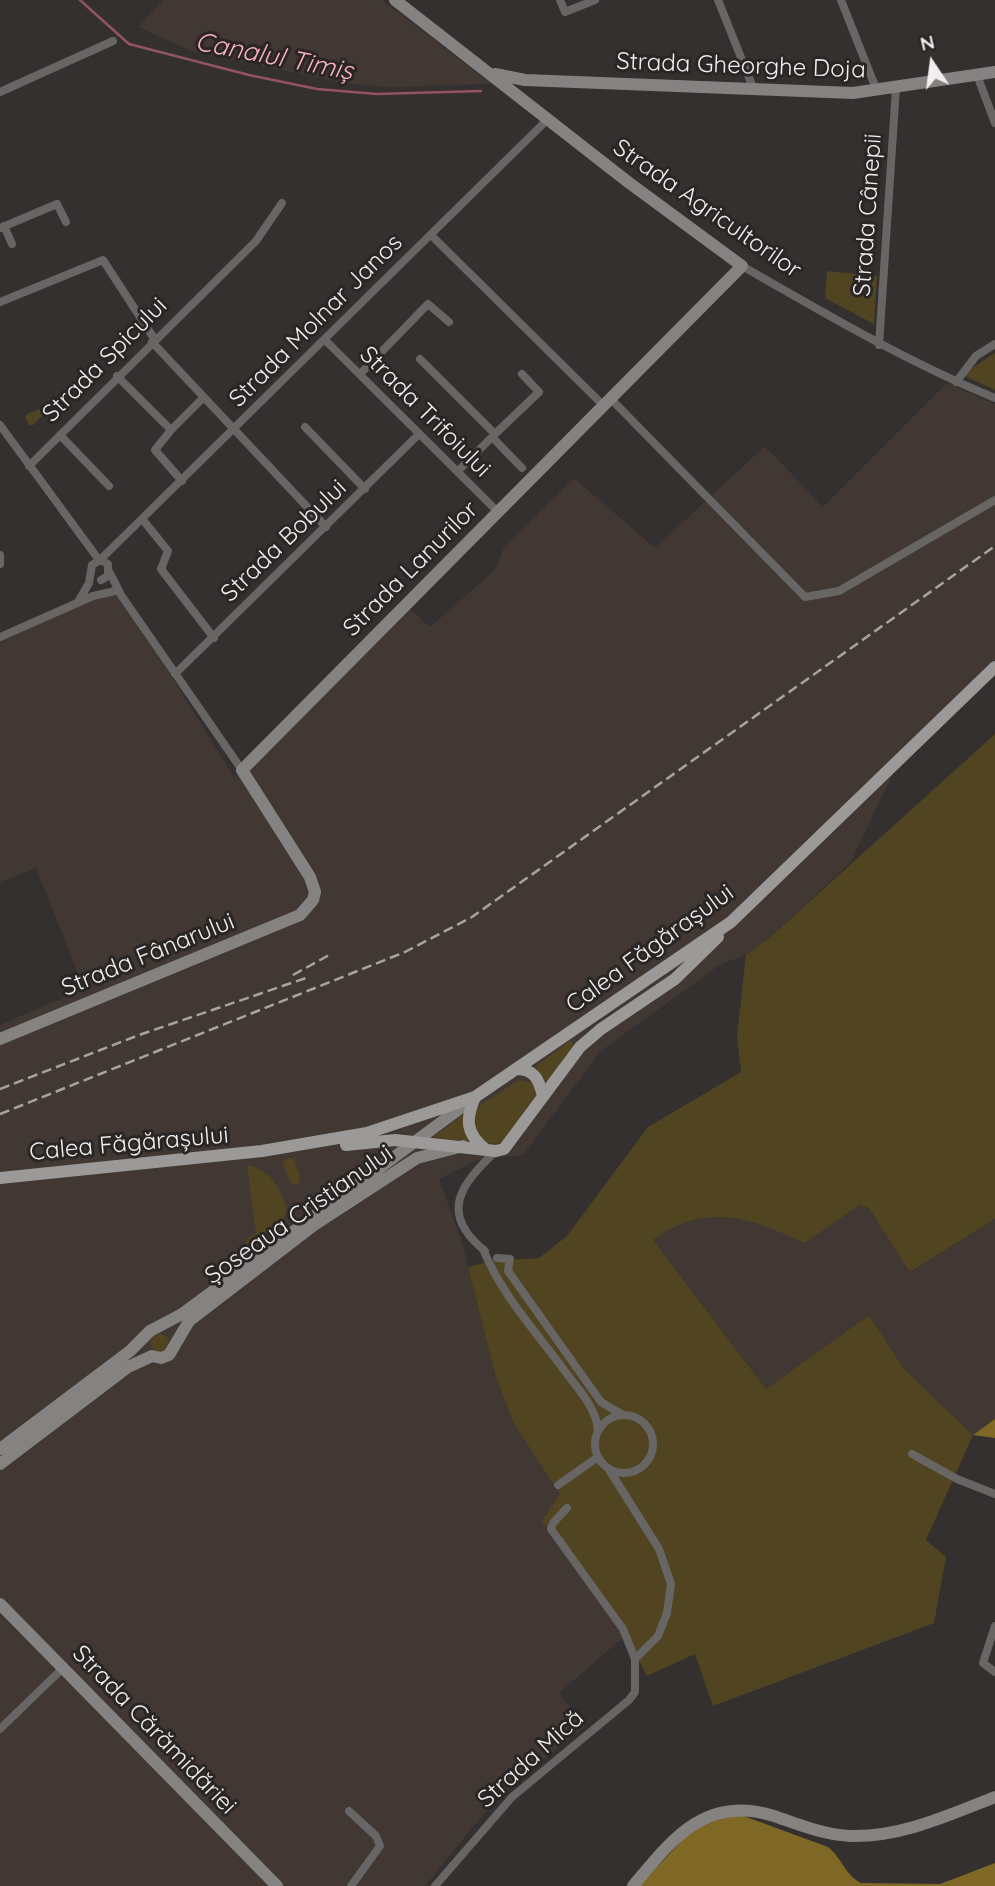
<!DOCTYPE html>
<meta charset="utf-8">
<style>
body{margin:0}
#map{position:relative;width:995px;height:1886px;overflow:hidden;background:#33302f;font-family:Quicksand,sans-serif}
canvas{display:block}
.north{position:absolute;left:897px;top:28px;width:70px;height:70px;-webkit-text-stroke:5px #292625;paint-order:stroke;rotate:347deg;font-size:19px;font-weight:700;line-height:28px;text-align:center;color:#f0efee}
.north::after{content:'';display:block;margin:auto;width:24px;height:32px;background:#f0efee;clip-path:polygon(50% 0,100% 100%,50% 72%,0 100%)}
</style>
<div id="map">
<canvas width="995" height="1886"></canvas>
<div class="north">N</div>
</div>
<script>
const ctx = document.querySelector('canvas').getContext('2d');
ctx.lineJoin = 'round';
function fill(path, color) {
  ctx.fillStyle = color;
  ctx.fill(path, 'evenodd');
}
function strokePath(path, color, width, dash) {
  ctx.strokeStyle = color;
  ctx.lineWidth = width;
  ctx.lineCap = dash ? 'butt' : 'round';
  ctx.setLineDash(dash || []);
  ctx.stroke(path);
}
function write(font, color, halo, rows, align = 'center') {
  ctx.font = font + ' Quicksand,sans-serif';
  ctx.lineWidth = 6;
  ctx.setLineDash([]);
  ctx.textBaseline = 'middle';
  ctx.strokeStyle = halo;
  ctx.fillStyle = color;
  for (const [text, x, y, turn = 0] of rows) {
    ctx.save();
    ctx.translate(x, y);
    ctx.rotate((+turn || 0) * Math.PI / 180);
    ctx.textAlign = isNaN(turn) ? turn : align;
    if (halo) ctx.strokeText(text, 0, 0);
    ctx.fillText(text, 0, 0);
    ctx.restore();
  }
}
const built = new Path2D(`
 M163 0H382L492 84 392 87 348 84 194 52 138 27Z
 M947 383 995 404V674L896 768 850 863 768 939 746 955 721 964 601 1051 523 1155 477 1160 439 1179 463 1245 495 1374 513 1422 561 1494 626 1635 559 1693 585 1726 495 1800 425 1886H0V1025L84 989 36 868 0 882V636L111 588 163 663 234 777 407 606 430 627 496 569 504 547 574 478 655 548 765 446 823 507Z
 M859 1205 869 1208 911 1272 995 1219V1419L973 1435 904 1369 869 1315 766 1389 653 1240 674 1225 710 1216 761 1222 804 1242Z`);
const green = new Path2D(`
 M827 271 877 276 874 324 825 298Z
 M995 353V390L967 377 966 372Z
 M42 408 45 413 33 425H29L25 418 27 414Z
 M995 734V1219L910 1272 869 1208 860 1205 804 1243C750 1217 705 1202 653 1240L766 1389 869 1315 904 1369 973 1435 926 1540 946 1557 934 1623 713 1706 695 1654 647 1676 626 1635 542 1521 560 1494 513 1422 495 1374 468 1267 492 1261 539 1258 567 1236 648 1127 741 1072 737 1036 746 955 768 939Z
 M570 1041 574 1045 548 1083 535 1067Z
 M519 1080 533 1083 537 1096 507 1140 496 1144 484 1142 476 1135 473 1114 482 1104Z
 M463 1115 465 1131 472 1142 433 1137Z
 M289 1158 294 1159 300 1176 298 1184H291L283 1162Z
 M247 1165C271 1170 279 1187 287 1208L283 1221 247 1246 245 1240 256 1233Z
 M151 1343a9 9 0 1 1 18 0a9 9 0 1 1-18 0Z`);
const forest = new Path2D(`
 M995 1419V1438L973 1435Z
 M741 1815 828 1847C842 1858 845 1875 861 1883L940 1884 995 1863V1886H639L687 1835 713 1818Z`);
const stream = new Path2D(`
 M80 0 129 44 249 75 317 89 377 94 481 91`);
const street = new Path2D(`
 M560 0 565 12 595 0
 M718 0 754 90
 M841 0 877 91
 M977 75 995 123
 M0 92 113 41
 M4 226 12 244
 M0 228 57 204 66 222
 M431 235 604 406
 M742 266C826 314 905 361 995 398
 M0 302 103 260 155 340
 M325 340 498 512
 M152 342 326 527
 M879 345 896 88
 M420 359 495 434 492 437
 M360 374 428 304 449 322
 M117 376 171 430 155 450 182 481
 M956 382 976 356 995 344
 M611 399 805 597 839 591 995 500
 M0 425 99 560
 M305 427 365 489
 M171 430 203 398
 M495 434 539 392 522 374
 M60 435 109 486
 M29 466 256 241 282 203
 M458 471 492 437 522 468
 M143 520 168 551 161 569 214 638
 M0 555V564
 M100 560 548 119
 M110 573 121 595 242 770
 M78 602 89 583 92 565 100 560 108 564V576L101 580
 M0 637 93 596 115 591
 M175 674 419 434
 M483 1249C501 1294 536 1332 564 1370 577 1388 596 1407 598 1430
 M485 1251C438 1213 461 1184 496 1151
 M497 1258 510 1259 508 1271 601 1402 623 1415
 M595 1444a29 29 0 1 1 58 0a29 29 0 1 1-58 0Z
 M912 1454 957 1479 995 1494
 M558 1485 598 1457
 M567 1508 553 1523 551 1529 623 1629 635 1659
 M995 1626 983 1663 995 1672
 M0 1729 63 1668
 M349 1811 376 1836 380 1846 351 1886
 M435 1886 512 1797 629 1700 635 1692V1659L658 1636 667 1613 671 1584 659 1549 608 1468`);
const secondary = new Path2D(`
 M495 74 525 80 853 93 995 72
 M0 1039 300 915 313 900 315 892 310 877 242 770 742 266 628 182 395 0
 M0 1449 130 1351 150 1331 182 1314 474 1098
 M0 1464 128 1367 152 1356 161 1358 169 1355 189 1321 314 1225 417 1158 463 1146
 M0 1604 277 1886
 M633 1886C672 1839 706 1794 774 1816 800 1825 824 1835 851 1836 902 1837 949 1815 995 1797`);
const primary = new Path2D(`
 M516 1069C535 1069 539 1080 543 1096
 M475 1097C465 1120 466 1134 486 1150
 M346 1145 395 1140 496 1151 504 1149 580 1047 601 1029 675 979 718 937
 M0 1178 262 1151 367 1133 475 1097 731 922 995 667`);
const rail = new Path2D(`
 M293 975 331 954
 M0 1089 139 1035 309 977
 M0 1114 405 952 472 917 995 546`);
const streetNames = [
 ["Strada Gheorghe Doja",741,66,2],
 ["Strada Agricultorilor",707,209,35],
 ["Strada Cânepii",868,215,-86],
 ["Strada Molnar Janos",316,321,-45],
 ["Strada Spicului",105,360,-45],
 ["Strada Trifoiului",425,412,45],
 ["Strada Bobului",284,541,-44],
 ["Strada Lanurilor",411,569,-45],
 ["Calea Făgărașului",650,949,-36],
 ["Strada Fânarului",148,955,-22],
 ["Calea Făgărașului",129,1144,-5],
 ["Șoseaua Cristianului",299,1215,-35],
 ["Strada Cărămidăriei",154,1730,46],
 ["Strada Mică",531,1759,-42]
];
const waterNames = [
 ["Canalul Timiș",274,57,11]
];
fill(built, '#413834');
fill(green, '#514421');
fill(forest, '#7f6826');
strokePath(stream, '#945365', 2.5);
strokePath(street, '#676665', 8);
strokePath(secondary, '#858382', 12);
strokePath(primary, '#9c9999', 12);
strokePath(rail, '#a6a4a3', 2.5, [10, 5]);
write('24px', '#f0efee', '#292625', streetNames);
write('italic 26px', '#fcaec2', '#292625', waterNames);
</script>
